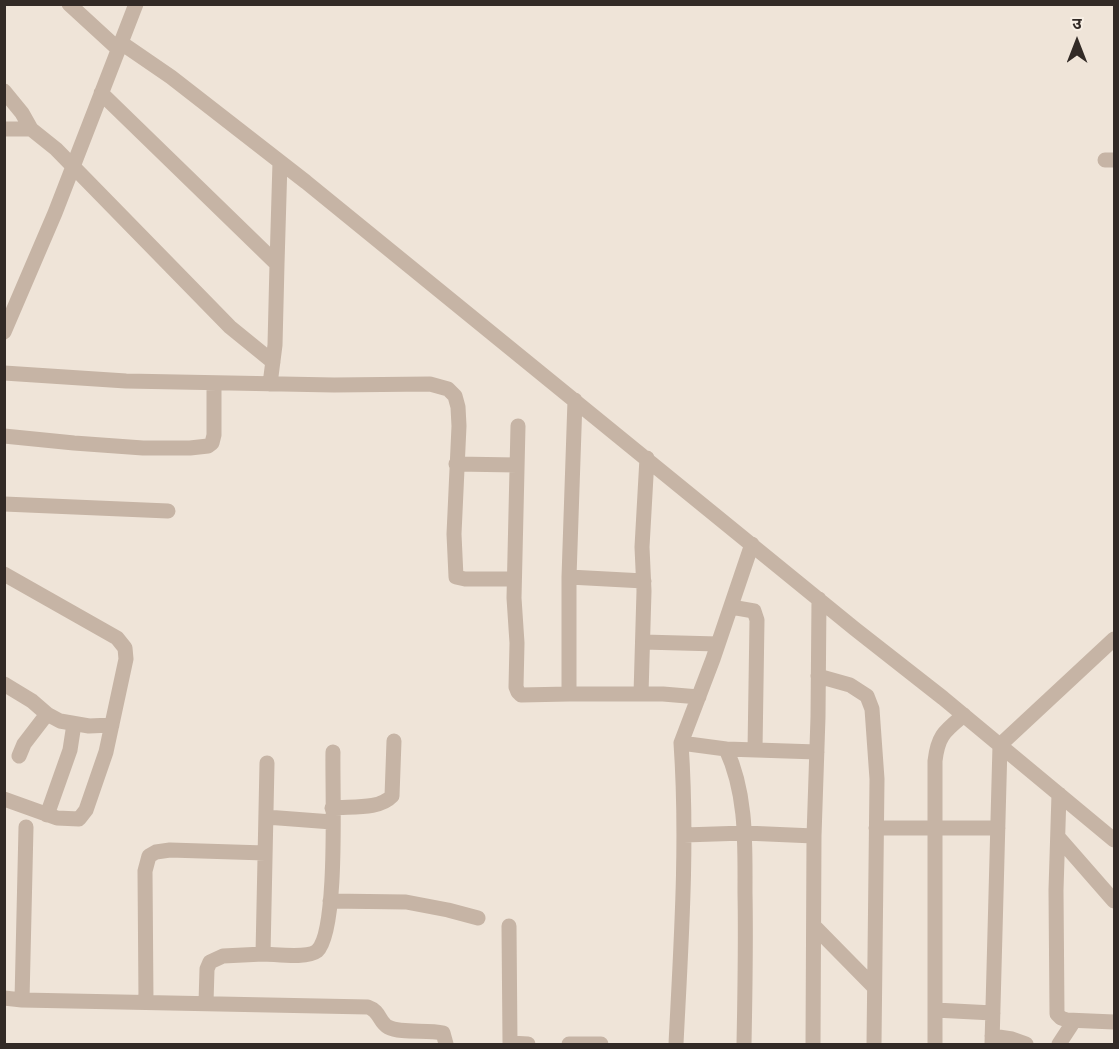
<!DOCTYPE html>
<meta charset="utf-8">
<style>
body{margin:0}
#map{position:relative;width:1119px;height:1049px;overflow:hidden;background:#efe4d8;font-family:Figtree,"Noto Sans Devanagari",sans-serif}
canvas{display:block}
.frame{position:absolute;inset:0;border:6px solid #322a26;pointer-events:none}
.north{position:absolute;left:1047px;top:12px;width:60px;height:60px;-webkit-text-stroke:4px #f7eee4;paint-order:stroke;rotate:0deg;font-size:16px;font-weight:700;line-height:24px;text-align:center;color:#322a26}
.north::after{content:'';display:block;margin:auto;width:21px;height:27px;background:#322a26;clip-path:polygon(50% 0,100% 100%,50% 72%,0 100%)}
</style>
<div id="map">
<canvas width="1119" height="1049"></canvas>
<div class="frame"></div>
<div class="north">उ</div>
</div>
<script>
const ctx = document.querySelector('canvas').getContext('2d');
ctx.lineJoin = 'round';
function strokePath(path, color, width, dash) {
  ctx.strokeStyle = color;
  ctx.lineWidth = width;
  ctx.lineCap = dash ? 'butt' : 'round';
  ctx.setLineDash(dash || []);
  ctx.stroke(path);
}
const minor = new Path2D(`
 M69 4 118 49
 M120 42 171 77 306 182 855 629 943 698 1114 840
 M4 91 22 113 31 129
 M101 93 277 264 275 345 270 384
 M4 129H31L56 149 230 327 273 362
 M1105 160H1114
 M277 264 280 162
 M4 332 55 213 136 4
 M4 373 126 381 334 385 430 384 448 389 455 396 458 407 459 426 454 534 456 577 465 579H514
 M575 400 569 577V694H663L699 697
 M518 426 514 598 517 643 516 687 518 692 521 695 569 694
 M4 436 74 443 143 448H190L208 446 212 443 214 435V383
 M456 464 517 465
 M4 504 168 511
 M4 574 117 638 125 648 126 659 106 752 86 810 79 819 57 818 4 799
 M569 577 644 581
 M731 607 754 611 757 620 755 750
 M643 642 718 644
 M818 676 850 685 867 696 872 709 877 779 874 1044
 M4 684 32 701 47 714 60 721 89 726 112 725
 M641 694 644 591 642 547 647 458
 M726 749 817 752
 M19 756 24 744 47 714
 M1059 794 1056 890 1057 1014 1061 1018 1067 1020 1114 1022
 M332 808C351 806 379 810 392 796L394 741
 M47 815 70 750 74 724
 M266 817 332 822
 M26 827 22 1000 368 1007C380 1011 379 1022 388 1027 402 1034 427 1029 443 1033L446 1044
 M876 828H998
 M684 835 745 833 814 836
 M1058 837 1114 901
 M330 901 406 902 448 910 478 918
 M509 926 510 1043 528 1044
 M814 926 874 987
 M263 954C275 954 307 959 317 951 339 931 332 786 333 752
 M4 998 22 1000
 M146 1002 145 871 149 856 156 852 170 850 265 853
 M206 1003 207 969 210 962 223 956 263 954 267 763
 M935 1010 993 1013
 M992 1036 1012 1039 1026 1044
 M569 1044H601
 M676 1044C681 944 688 844 681 743
 M744 1044C745 994 746 944 745 893 745 844 747 794 726 749L681 743 713 659 752 544
 M813 1044 814 836 818 717 819 599
 M935 1044V761C938 735 945 731 964 715
 M992 1044 1000 745 1114 639
 M1059 1044 1074 1021`);
strokePath(minor, '#c6b4a5', 15);
</script>
